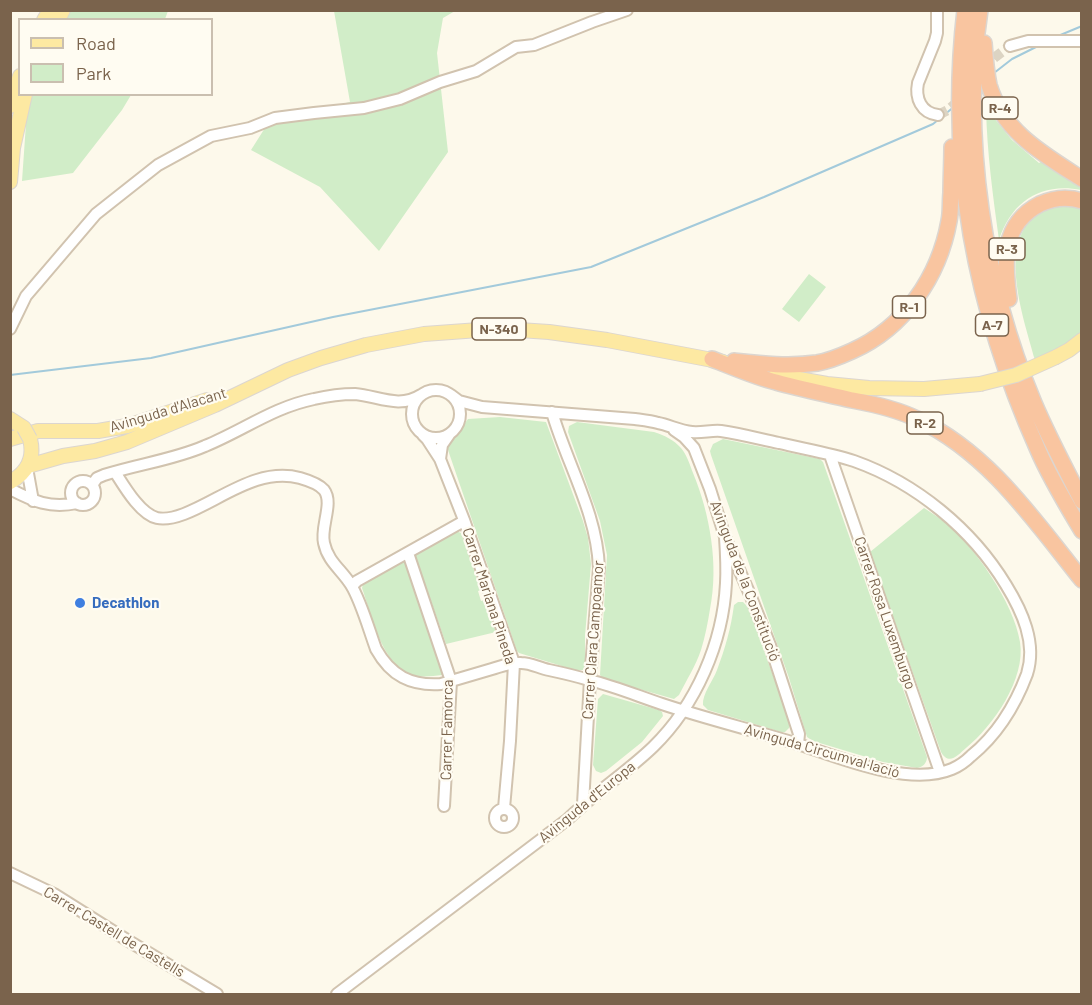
<!DOCTYPE html>
<meta charset="utf-8">
<style>
body{margin:0}
#map{position:relative;width:1092px;height:1005px;overflow:hidden;background:#fdf9eb;font-family:Barlow,sans-serif}
canvas{display:block}
.frame{position:absolute;inset:0;border:12px solid #7a634c;pointer-events:none}
.legend{position:absolute;left:18px;top:18px;width:195px;height:78px;box-sizing:border-box;background:#fffcf2;border:2px solid #cabfb0;margin:0;padding:8px 10px;list-style:none;font-size:18px;color:#7a634c}
.legend li{display:flex;align-items:center;gap:12px;height:30px}
.legend b{width:30px;border:2px solid #cabfb0}
</style>
<div id="map">
<canvas width="1092" height="1005"></canvas>
<div class="frame"></div>
<ul class="legend">
<li><b style="height:8px;background:#fde9a2"></b>Road</li>
<li><b style="height:16px;background:#d1edc8"></b>Park</li>
</ul>
</div>
<script>
const ctx = document.querySelector('canvas').getContext('2d');
ctx.lineJoin = 'round';
function fill(path, color) {
  ctx.fillStyle = color;
  ctx.fill(path, 'evenodd');
}
function strokePath(path, color, width, dash) {
  ctx.strokeStyle = color;
  ctx.lineWidth = width;
  ctx.lineCap = dash ? 'butt' : 'round';
  ctx.setLineDash(dash || []);
  ctx.stroke(path);
}
function write(font, color, halo, rows, align = 'center') {
  ctx.font = font + ' Barlow,sans-serif';
  ctx.lineWidth = 4.5;
  ctx.setLineDash([]);
  ctx.textBaseline = 'middle';
  ctx.strokeStyle = halo;
  ctx.fillStyle = color;
  for (const [text, x, y, turn = 0] of rows) {
    ctx.save();
    ctx.translate(x, y);
    ctx.rotate((+turn || 0) * Math.PI / 180);
    ctx.textAlign = isNaN(turn) ? turn : align;
    if (halo) ctx.strokeText(text, 0, 0);
    ctx.fillText(text, 0, 0);
    ctx.restore();
  }
}
const green = new Path2D(`
 M63 11H168L165 19 59 20Z
 M334 11H455L443 18 437 53 448 152 379 251 320 187 251 150 270 120 350 102Z
 M28 95H131L122 110 73 173 22 181Z
 M986 108 1012 140 1039 163 1044 160 1081 186V190C1041 182 1011 202 999 240 993 196 987 153 986 108Z
 M1061 206H1068L1082 209 1081 333 1066 345 1035 360C1023 315 987 218 1061 206Z
 M809 274 826 287 799 322 782 309Z
 M500 417 546 422 583 521 588 538 591 564 585 636V665L583 670H575L519 653 517 651 449 453 447 446 468 419Z
 M577 422 654 432C664 435 674 440 681 448 687 455 690 465 693 473 710 514 719 565 710 609 708 622 705 637 701 650 696 665 686 681 679 695L674 699 604 679 600 675 607 555 600 521 568 432 569 426Z
 M723 439 820 459 823 462 927 757C927 763 923 767 917 768L883 762 813 741 807 737 789 678 711 455 710 451 713 444Z
 M924 508C930 512 937 516 943 521 974 545 1014 603 1020 642 1026 679 993 726 966 748 958 755 949 766 941 752L870 552Z
 M454 530 461 533 481 590 478 591 481 601 484 600 496 632 446 644 415 555 416 553Z
 M401 561 406 562 444 672 442 675C434 676 425 677 418 676 383 672 372 616 362 588L363 584Z
 M738 602H743L748 607 790 722 789 728 785 732H781L708 710 703 705C702 694 713 681 717 670 725 649 731 628 734 605Z
 M603 694 659 710 662 712 663 716 642 742 606 771 601 773 596 771 593 765 598 699Z`);
const stream = new Path2D(`
 M1058 36 1082 26
 M994 73 1012 59 1040 45
 M10 375 151 358 333 317 591 267 764 197 933 124 955 106`);
const minorTunnel = new Path2D(`
 M984 70 994 58 1010 46
 M938 115 948 110 963 97`);
const minor = new Path2D(`
 M937 10V33L935 41 918 83C915 98 921 113 938 115
 M1010 46 1028 41H1082
 M10 329 26 296 96 214 158 165 211 136 250 128 275 118 314 113 364 108 400 99 440 82 476 71 516 47 534 45 592 22 627 10
 M412 414a24 24 0 1 1 48 0a24 24 0 1 1-48 0Z
 M552 412C567 464 597 513 599 568L590 680 583 804
 M674 430 684 437 694 448 710 489 725 537 751 597 770 645 799 734 798 744
 M423 435 427 439 440 459 442 445 449 435
 M830 455 940 772
 M440 459 464 520 514 663 510 741 504 808
 M27 468 33 501
 M115 472C124 486 140 514 157 518 166 520 176 517 184 514 221 500 257 467 300 478 307 480 319 484 324 490 334 503 320 527 324 543 328 562 342 570 351 585 361 601 369 630 376 649 391 676 411 686 441 684 458 679 475 674 492 669 502 666 511 662 521 663 531 663 539 668 549 670 563 673 576 676 589 680 614 686 638 696 662 704 707 719 753 730 798 744 840 758 909 787 952 769 959 766 966 761 971 756 998 734 1015 706 1027 674 1037 643 1022 611 1006 585 972 529 916 483 854 461 830 453 804 449 779 443 760 439 741 434 721 431 712 430 702 433 692 432 680 431 669 425 658 423 651 421 642 420 635 419L482 407 459 401 451 395
 M71 493a12 12 0 1 1 24 0a12 12 0 1 1-24 0Z
 M92 485 97 478 104 475C138 464 173 460 205 446 242 431 274 407 314 399 327 396 341 394 355 394 378 396 399 409 421 395
 M10 489C33 501 50 509 77 503
 M408 553 451 681 444 806
 M352 586 357 581 464 521
 M495 818a9 9 0 1 1 18 0a9 9 0 1 1-18 0Z
 M10 873 54 894 127 940 217 994
 M337 994 568 819C594 793 626 773 653 747 696 705 723 643 726 583 727 567 726 552 725 537`);
const major = new Path2D(`
 M44 20 50 10
 M58 20 63 10
 M10 106 20 76
 M10 182 13 148 25 94
 M1056 357 1069 350 1082 340
 M776 375 827 384 869 388 924 389 980 384
 M10 419 24 428
 M10 439 38 431H98L127 426 207 400
 M28 466 63 456 95 451 127 442 215 405 288 370 321 358 366 345 424 334 479 330 504 329 549 332 607 340 723 362
 M10 482C27 473 35 458 30 439`);
const highway = new Path2D(`
 M965 10C947 165 975 309 1038 450 1050 478 1066 504 1082 531
 M980 10C961 138 984 284 1034 403 1048 436 1065 468 1082 501
 M984 43C985 57 986 71 989 85 1003 132 1043 154 1082 179
 M1009 299C1004 262 1001 224 1040 204 1053 198 1067 196 1082 201
 M712 359C733 367 755 377 776 382 801 389 827 394 852 400 874 404 897 409 917 419 988 452 1034 520 1082 580
 M734 361C762 364 789 367 817 363 829 361 841 356 852 351 904 328 939 277 949 221 951 212 950 202 951 193 951 178 952 163 952 147`);
const majorBridge = new Path2D(`
 M980 384 1016 375 1056 357
 M24 428 30 439`);
const markers = [
 [80,603,6,"#3f7fe0"]
];
const shields = [
 [1000,108,36],
 [1007,249,36],
 [909,307,33],
 [992,325,33],
 [499,329,54],
 [925,423,36]
];
const shieldNames = [
 ["R-4",1000,108],
 ["R-3",1007,249],
 ["R-1",909,307],
 ["A-7",992,325],
 ["N-340",499,329],
 ["R-2",925,423]
];
const streetNames = [
 ["Avinguda d'Alacant",168,410,-17],
 ["Avinguda de la Constitució",745,581,69],
 ["Carrer Mariana Pineda",489,596,72],
 ["Carrer Rosa Luxemburgo",885,613,71],
 ["Carrer Clara Campoamor",593,640,-86],
 ["Carrer Famorca",447,730,-89],
 ["Avinguda Circumval·lació",822,751,16],
 ["Avinguda d'Europa",587,802,-39],
 ["Carrer Castell de Castells",114,932,31]
];
const shopNames = [
 ["Decathlon",92,603]
];
fill(green, '#d1edc8');
strokePath(stream, '#a3cadb', 2);
strokePath(minorTunnel, '#dcd4c3', 10, [10, 5]);
strokePath(minor, '#d1c3af', 14);
strokePath(major, '#dcd6d0', 16);
strokePath(highway, '#dcd6d0', 18);
strokePath(minor, '#fff', 10);
strokePath(major, '#fde9a2', 14);
strokePath(highway, '#f9c5a0', 15);
strokePath(majorBridge, '#dcd6d0', 16, []);
strokePath(majorBridge, '#fde9a2', 14);
for (const [x, y, r, color] of markers) {
  const dot = new Path2D();
  dot.arc(x, y, r, 0, 2 * Math.PI);
  ctx.fillStyle = color;
  ctx.fill(dot);
  strokePath(dot, '#fffcf2', 2);
}
for (const [x, y, w] of shields) {
  const box = new Path2D();
  box.roundRect(x - w / 2, y - 11, w, 22, 4.5);
  ctx.fillStyle = '#fffcf2';
  ctx.fill(box);
  strokePath(box, '#7a634c', 1.5);
}
write('bold 14px', '#7a634c', null, shieldNames);
write('15px', '#7a634c', '#fffcf2', streetNames);
write('bold 15px', '#366cbe', '#fffcf2', shopNames, 'left');
</script>
